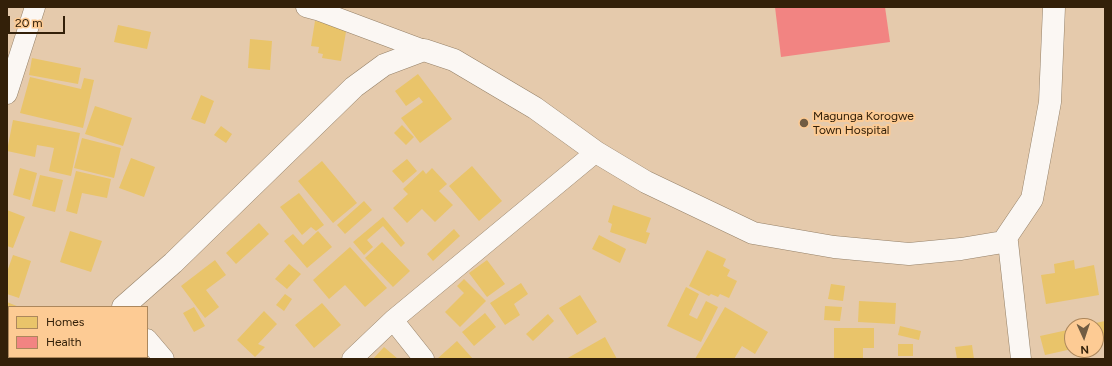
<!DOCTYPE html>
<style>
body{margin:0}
#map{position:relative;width:1112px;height:366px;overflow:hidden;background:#e5caac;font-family:Figtree,sans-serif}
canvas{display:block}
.frame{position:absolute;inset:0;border:8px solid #332009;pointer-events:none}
.legend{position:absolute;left:8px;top:306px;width:140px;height:52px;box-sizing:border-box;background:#fdcb94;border:1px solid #ac875c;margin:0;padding:5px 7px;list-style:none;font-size:12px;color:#332009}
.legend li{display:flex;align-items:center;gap:8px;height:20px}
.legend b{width:20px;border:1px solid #ac875c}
.north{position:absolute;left:1064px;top:318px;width:40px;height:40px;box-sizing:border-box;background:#fdcb94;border:1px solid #ac875c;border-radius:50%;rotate:177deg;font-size:11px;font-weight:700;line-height:16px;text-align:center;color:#332009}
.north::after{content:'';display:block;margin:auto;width:14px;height:18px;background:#715c42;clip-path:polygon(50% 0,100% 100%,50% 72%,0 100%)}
.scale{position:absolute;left:8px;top:16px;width:57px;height:18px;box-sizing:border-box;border:2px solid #332009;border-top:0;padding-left:5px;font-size:12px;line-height:14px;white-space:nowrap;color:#332009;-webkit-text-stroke:3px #fdcb94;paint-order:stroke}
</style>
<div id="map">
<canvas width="1112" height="366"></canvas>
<div class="frame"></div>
<ul class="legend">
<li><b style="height:11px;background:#e9c46a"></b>Homes</li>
<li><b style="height:11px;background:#f28482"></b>Health</li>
</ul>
<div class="north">N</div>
<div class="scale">20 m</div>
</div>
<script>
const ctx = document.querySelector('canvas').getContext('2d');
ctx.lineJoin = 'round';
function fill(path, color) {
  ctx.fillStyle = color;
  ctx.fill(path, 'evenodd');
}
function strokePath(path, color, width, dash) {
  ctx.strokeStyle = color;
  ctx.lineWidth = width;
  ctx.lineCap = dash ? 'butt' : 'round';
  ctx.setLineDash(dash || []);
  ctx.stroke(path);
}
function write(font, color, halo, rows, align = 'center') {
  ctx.font = font + ' Figtree,sans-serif';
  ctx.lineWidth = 4;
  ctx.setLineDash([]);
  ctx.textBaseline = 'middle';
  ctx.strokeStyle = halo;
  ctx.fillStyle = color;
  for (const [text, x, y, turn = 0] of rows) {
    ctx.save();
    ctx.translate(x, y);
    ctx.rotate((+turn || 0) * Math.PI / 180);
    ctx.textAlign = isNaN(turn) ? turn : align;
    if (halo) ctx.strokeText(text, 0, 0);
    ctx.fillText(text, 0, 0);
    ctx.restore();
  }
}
const homes = new Path2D(`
 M315 21 347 26 341 61 322 58 323 54 318 53 319 47 311 46Z
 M118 25 151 32 147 49 114 42Z
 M250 39 272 41 270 70 248 68Z
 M32 58 81 68 78 84 29 75Z
 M418 74 452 119 420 143 401 118 423 102 419 97 406 106 395 91Z
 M30 77 81 89 84 78 94 80 83 128 20 113Z
 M201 95 214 101 205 124 191 119Z
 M95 106 132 118 123 146 85 134Z
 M13 120 80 133 71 176 49 171 54 148 37 145 35 157 7 151Z
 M402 125 414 137 406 145 394 133Z
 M221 126 232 134 226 143 214 135Z
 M82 138 121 148 114 178 74 168Z
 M131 158 155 167 144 197 119 188Z
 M407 159 417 171 403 183 392 171Z
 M322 161 357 203 333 223 298 181Z
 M472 166 502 201 479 221 449 186Z
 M20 168 37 173 30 200 13 195Z
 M432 168 447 184 439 191 453 205 435 222 422 209 407 223 393 208 408 194 403 189 423 170 426 174Z
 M76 171 111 179 107 198 82 193 77 214 66 211Z
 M40 175 63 180 55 212 32 206Z
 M299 193 324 225 316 231 311 227 302 235 280 207Z
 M364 201 372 210 345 234 337 225Z
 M613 205 651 218 646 232 650 233 646 244 610 232 612 224 608 222Z
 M7 210 25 217 13 248 7 246Z
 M383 217 405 243 401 247 383 226 367 240 373 247 364 255 353 242Z
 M259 223 269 234 236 264 226 253Z
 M454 229 460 236 433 261 427 254Z
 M70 231 102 241 91 272 60 262Z
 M318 231 332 247 307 268 284 241 293 234 303 245Z
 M599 235 626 249 620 263 592 249Z
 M382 242 410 271 393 287 365 258Z
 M350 247 387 288 365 307 345 285 329 299 313 280Z
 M707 250 726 259 723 266 730 270 727 276 737 281 729 298 720 294 718 297 711 294 709 296 689 286Z
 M13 255 31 261 19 298 7 294V272Z
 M215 260 226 275 206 290 219 307 205 318 181 286Z
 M487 260 505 284 487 297 469 273Z
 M1074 260 1075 269 1094 265 1099 295 1046 304 1041 275 1055 273 1054 264Z
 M289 264 301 274 287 289 275 279Z
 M464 279 486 301 460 327 445 312 464 293 457 286Z
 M521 283 528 294 514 304 520 315 505 325 490 303Z
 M831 284 845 286 843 301 828 299Z
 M686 287 699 294 689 315 697 319 706 301 718 307 701 342 667 326Z
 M285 294 292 299 284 311 276 305Z
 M580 295 597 322 577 335 559 308Z
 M859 301 896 303 895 324 858 322Z
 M7 302 19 307H9V342L7 346Z
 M322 303 341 325 314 348 295 325Z
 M825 306 842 307 840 321 824 320Z
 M194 307 205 326 194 332 183 313Z
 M725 307 768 332 755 354 742 346 734 359H695Z
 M264 311 277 324 258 344 265 347 255 357 237 340Z
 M485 313 496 327 474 346 462 332Z
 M548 314 554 321 533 341 526 334Z
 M1105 321V341L1096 343V326L1086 325Z
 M900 326 921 331 919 340 898 335Z
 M834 328H874V348H863V359H834Z
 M1072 329V349L1045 355 1040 336Z
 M605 337 617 359H566Z
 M457 341 473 359H437Z
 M898 344H913V356H898Z
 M972 345 974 359H957L955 347Z
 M384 347 398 359H373Z
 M11 357H36L34 359H15Z
 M112 357H130L132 359H110Z`);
const health = new Path2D(`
 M775 7H885L890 42 781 57Z`);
const minor = new Path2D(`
 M306 7 317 10 424 50
 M7 94 35 7
 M1003 242H1008L1021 359
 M393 320 424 359
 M147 339 164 359
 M352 359 393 320 596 152`);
const tertiary = new Path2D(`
 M123 307 173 263 354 87 384 65 424 50 454 60 535 108 596 152 646 182 753 233 834 247 909 254 961 249 1003 242 1032 199 1050 102 1054 7
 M57 359 60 357`);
const markers = [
 [804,123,5,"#715c42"]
];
const poiNames = [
 ["Magunga Korogwe",813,116],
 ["Town Hospital",813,130]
];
fill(homes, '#e9c46a');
fill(health, '#f28482');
strokePath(minor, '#958168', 21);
strokePath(tertiary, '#958168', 23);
strokePath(minor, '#fbf7f3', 20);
strokePath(tertiary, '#fbf7f3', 22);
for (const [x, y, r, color] of markers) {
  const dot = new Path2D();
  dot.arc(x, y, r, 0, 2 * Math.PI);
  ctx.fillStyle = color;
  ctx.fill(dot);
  strokePath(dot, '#fdcb94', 1.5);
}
write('12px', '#332009', '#fdcb94', poiNames, 'left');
</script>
